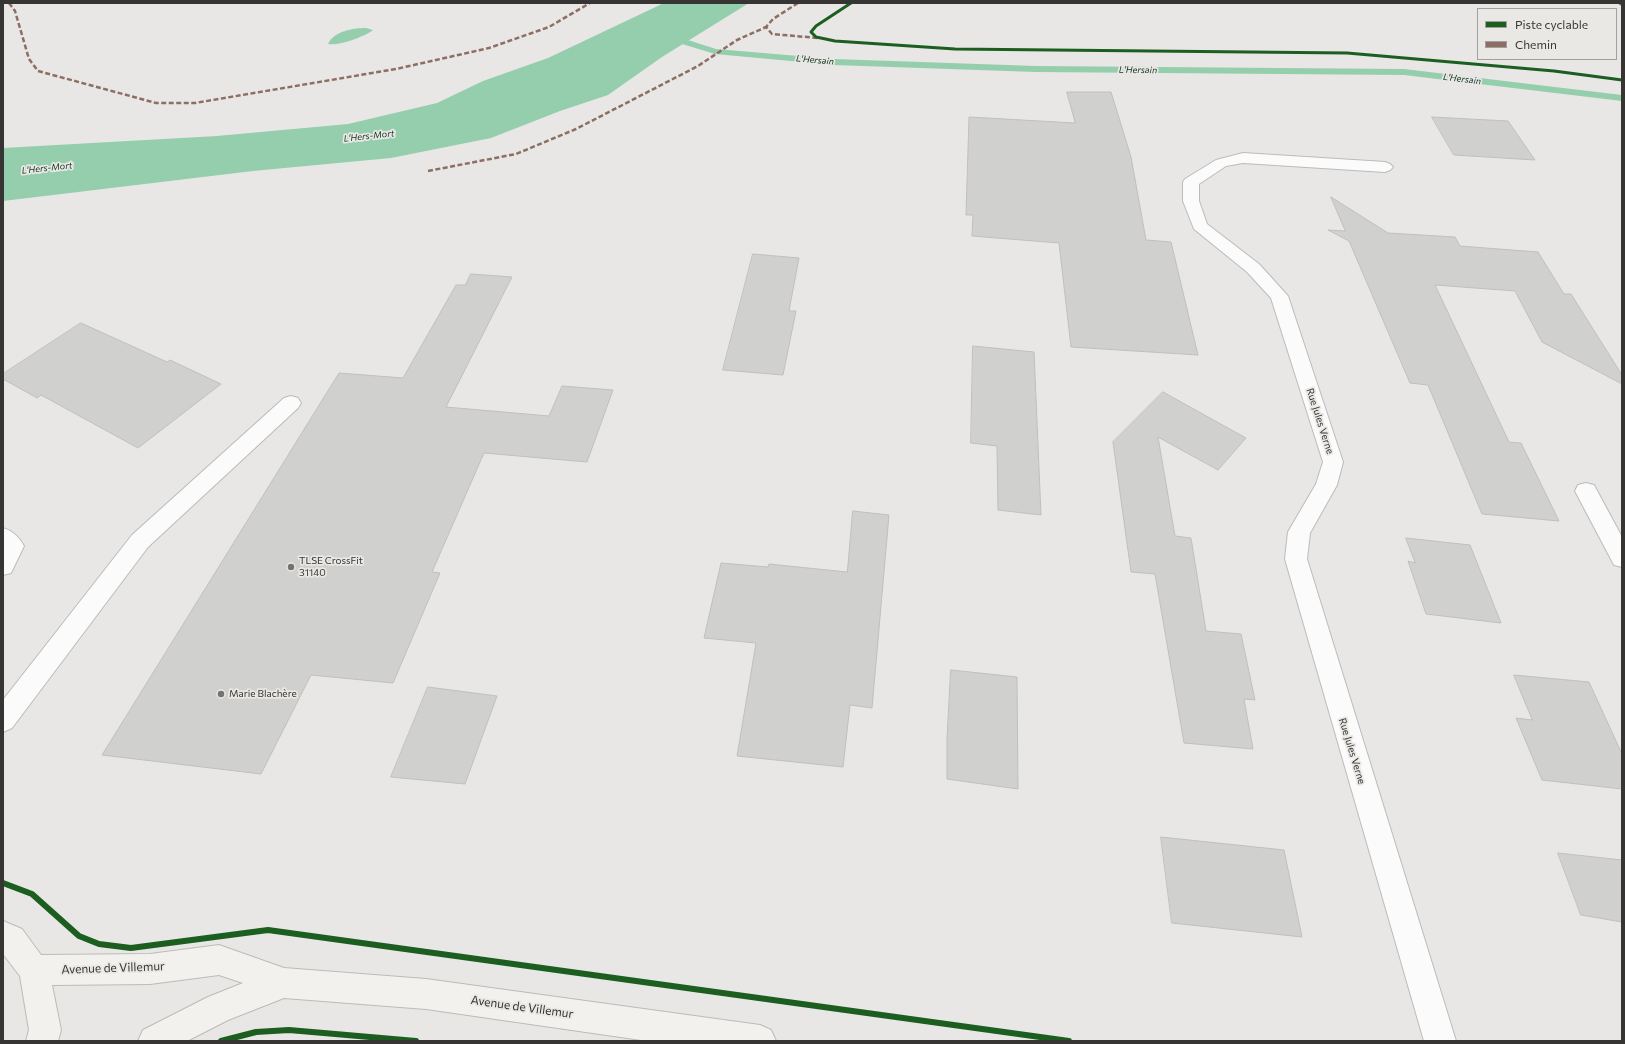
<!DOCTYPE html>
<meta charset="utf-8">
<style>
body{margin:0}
#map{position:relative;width:1625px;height:1044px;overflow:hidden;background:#e8e7e5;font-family:Commissioner,sans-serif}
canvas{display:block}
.frame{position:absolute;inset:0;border:4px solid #363534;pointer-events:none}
.legend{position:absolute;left:1477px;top:8px;width:140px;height:52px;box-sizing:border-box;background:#e9e8e4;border:1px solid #a1a09e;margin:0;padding:5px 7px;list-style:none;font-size:12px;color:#363534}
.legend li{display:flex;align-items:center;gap:8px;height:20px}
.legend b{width:20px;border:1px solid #a1a09e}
</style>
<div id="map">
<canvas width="1625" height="1044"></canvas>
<div class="frame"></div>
<ul class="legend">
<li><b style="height:5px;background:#1b5e20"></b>Piste cyclable</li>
<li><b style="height:5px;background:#8d6e63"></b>Chemin</li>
</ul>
</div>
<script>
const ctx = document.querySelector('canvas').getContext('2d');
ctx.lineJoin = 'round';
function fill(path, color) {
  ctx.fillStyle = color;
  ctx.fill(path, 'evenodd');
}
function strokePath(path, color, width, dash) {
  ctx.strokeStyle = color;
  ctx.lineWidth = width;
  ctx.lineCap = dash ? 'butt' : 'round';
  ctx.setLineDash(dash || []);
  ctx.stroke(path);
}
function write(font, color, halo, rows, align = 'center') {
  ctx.font = font + ' Commissioner,sans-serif';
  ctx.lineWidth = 3.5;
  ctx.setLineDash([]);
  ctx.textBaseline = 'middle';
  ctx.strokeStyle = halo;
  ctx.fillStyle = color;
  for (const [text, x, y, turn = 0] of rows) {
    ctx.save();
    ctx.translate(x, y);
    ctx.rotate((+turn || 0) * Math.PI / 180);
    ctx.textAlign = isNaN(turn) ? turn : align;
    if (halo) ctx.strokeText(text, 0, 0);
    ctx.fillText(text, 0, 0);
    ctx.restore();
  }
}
const water = new Path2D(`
 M664 3H749L662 57 608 95 560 111 491 138 391 158 253 171 3 201V148L217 136 348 124 437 103 483 81 548 58Z
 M366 28 373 30C364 37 339 46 328 44 334 31 353 28 366 28Z`);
const stream = new Path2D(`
 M667 32H673L688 40 716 49 834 59 1036 66 1404 69 1622 95V101L1404 75 1036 72 834 65 715 54 682 44 667 36Z`);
const building = new Path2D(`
 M1067 92H1111L1131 157 1146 240 1171 242 1198 355 1071 347 1059 243 972 236 973 215H966L969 117 1075 123Z
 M1432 117 1508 121 1535 160 1454 155Z
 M1331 197 1388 233 1455 237 1460 246 1538 252 1564 294H1571L1622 375V384L1542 342 1515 291 1435 285 1509 442 1521 443 1559 521 1482 514 1428 385 1410 383 1349 241 1328 230 1345 231Z
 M753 254 799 258 789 311H796L783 375 723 370Z
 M471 274 512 277 446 407 549 416 562 386 613 390 587 462 484 453 432 572 440 573 393 683 311 675 261 774 102 755 339 373 403 378 456 285H465Z
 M81 323 167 362 170 360 221 384 138 448 41 395 37 398 3 379V374Z
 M973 346 1034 352 1041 515 998 510 997 446 971 443Z
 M1163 392 1246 438 1218 470 1158 437 1175 536 1191 538 1206 631 1241 634 1255 700 1244 699 1253 749 1184 743 1155 574 1131 572 1113 442Z
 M853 511 889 515 872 708 850 705 843 767 737 756 756 643 704 638 721 563 768 567 769 564 847 572Z
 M1406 538 1470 545 1501 623 1426 614 1408 561 1415 563Z
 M951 670 1017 677 1018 789 947 779V739Z
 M1514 675 1589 682 1622 754V789L1542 780 1516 718 1532 720Z
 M428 687 497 696 465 784 391 777Z
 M1161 837 1284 850 1302 937 1172 923Z
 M1558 853 1622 860V922L1581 915Z`);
const service = new Path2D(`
 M291 396 298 398 301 403 298 408 148 547 12 728 3 732V700L132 535 284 398Z
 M3 528C13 531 19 537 24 546L11 573 3 575Z`);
const minor = new Path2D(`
 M1243 153 1385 162 1390 164 1393 167 1390 170 1385 172 1243 163 1226 166 1199 184V201L1207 224 1259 264 1288 296 1343 462 1337 485 1310 533 1307 559 1456 1041H1424L1285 559 1288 532 1316 484 1323 462 1271 298 1247 272 1194 229 1183 201V182L1185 179 1216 160Z
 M1586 483 1594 485 1622 537V567L1614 565 1575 491 1578 485Z`);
const secondary = new Path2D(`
 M3 921 22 929 41 955 150 954 219 945 284 968 426 979 760 1025 771 1030 776 1041H648L426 1009 284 998 228 1020 187 1041H138L143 1030 208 997 243 983 219 975 150 984 52 985 61 1030 58 1041H26L29 1030 20 976 3 954Z`);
const quiet = new Path2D(`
 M9 3 15 11 29 59 38 71 156 103H195L396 69 489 48 549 27 590 3
 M798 3 773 19 766 27 772 34 818 38
 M1619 3 1622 5
 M428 171 516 154 576 129 698 66 737 40 766 27`);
const cyclewayFar1 = new Path2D(`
 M851 3 816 26 811 32 816 37 835 41 955 49 1347 53 1554 71 1622 80`);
const cycleway = new Path2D(`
 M3 883 32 894 79 936 99 944 131 948 268 930 1069 1041
 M221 1041 256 1032 289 1030 416 1041`);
const markers = [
 [291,567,4,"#747372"],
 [221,694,4,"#747372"]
];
const farWaternames = [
 ["L'Hersain",815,60,5],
 ["L'Hersain",1138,70,1],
 ["L'Hersain",1462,79,7],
 ["L'Hers-Mort",369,136,-6],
 ["L'Hers-Mort",47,168,-6]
];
const streetNames = [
 ["Rue Jules Verne",1320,421,72],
 ["Rue Jules Verne",1352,751,73]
];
const poiNames = [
 ["TLSE CrossFit",299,561],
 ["31140",299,573],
 ["Marie Blachère",229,694]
];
const nearStreetnames = [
 ["Avenue de Villemur",113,968,-2],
 ["Avenue de Villemur",522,1007,8]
];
fill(water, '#95cead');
fill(stream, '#95cead');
fill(building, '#d0d0ce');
strokePath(building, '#bfbfbd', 1);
strokePath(service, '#bbbbba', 2);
strokePath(minor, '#bbbbba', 2);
strokePath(secondary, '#bbbbba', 2);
fill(service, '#fcfbfb');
fill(minor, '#fcfbfb');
fill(secondary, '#f3f1ed');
strokePath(quiet, '#8d6e63', 2.5, [5, 2.5]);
strokePath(cyclewayFar1, '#1b5e20', 3);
strokePath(cycleway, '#1b5e20', 6);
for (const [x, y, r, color] of markers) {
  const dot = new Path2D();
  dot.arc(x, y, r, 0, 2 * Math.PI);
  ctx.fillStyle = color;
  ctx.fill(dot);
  strokePath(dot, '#e9e8e4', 1.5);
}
write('italic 9px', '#0c311f', '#e9e8e4', farWaternames);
write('10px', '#363534', '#e9e8e4', streetNames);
write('10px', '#363534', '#e9e8e4', poiNames, 'left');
write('12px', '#363534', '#e9e8e4', nearStreetnames);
</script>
